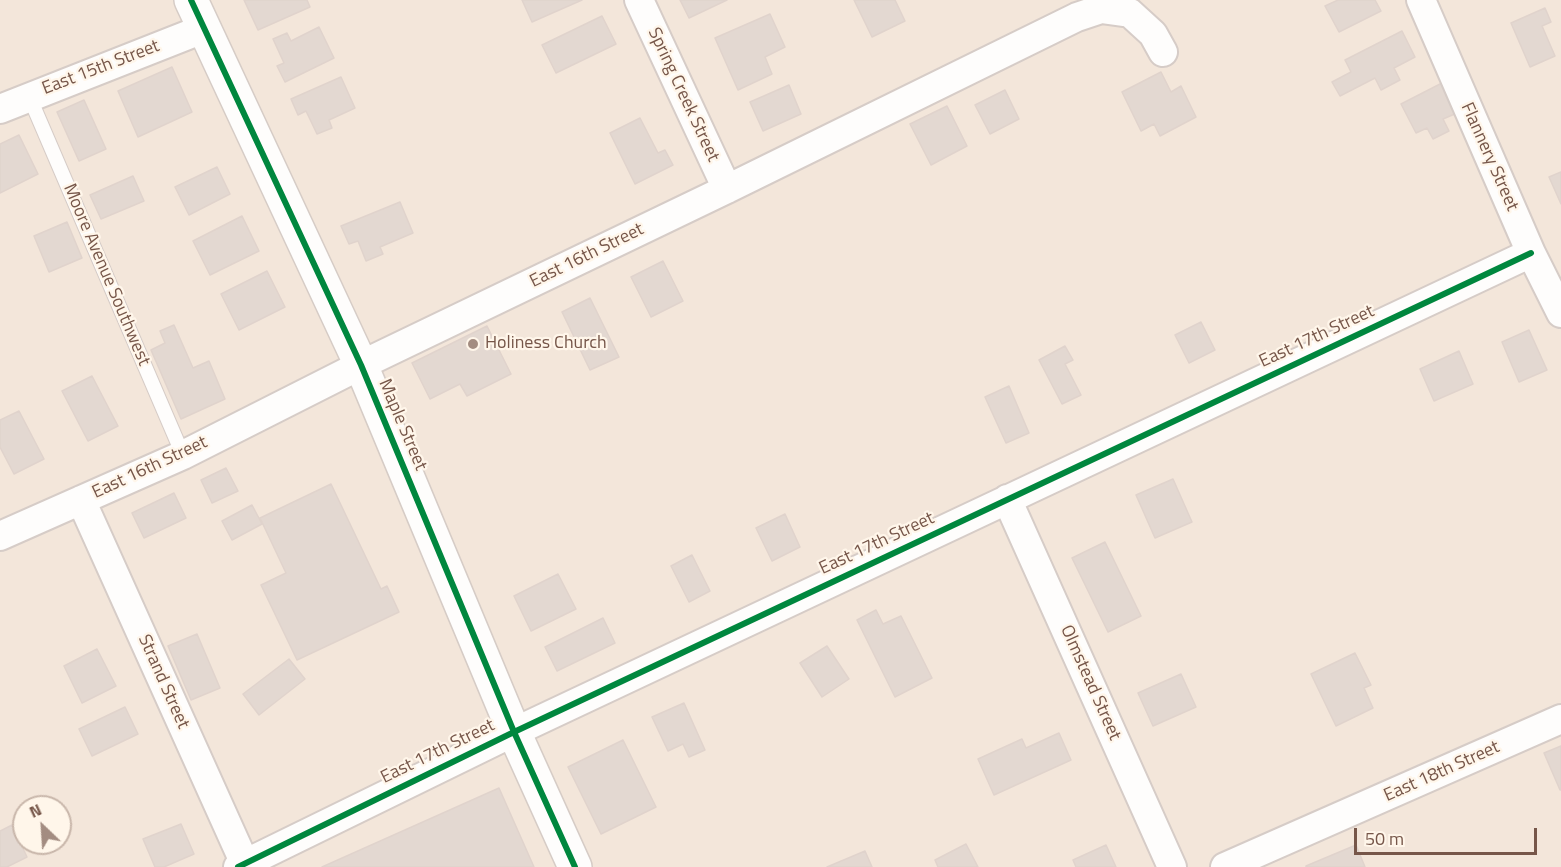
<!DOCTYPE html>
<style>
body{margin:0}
#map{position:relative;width:1561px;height:867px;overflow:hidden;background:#f7f1ea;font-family:"Titillium Web",sans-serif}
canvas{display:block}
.north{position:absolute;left:12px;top:795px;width:60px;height:60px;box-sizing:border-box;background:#fff6ea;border:2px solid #c8b6aa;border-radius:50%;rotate:335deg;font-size:16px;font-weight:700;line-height:24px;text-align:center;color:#765649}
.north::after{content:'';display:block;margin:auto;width:21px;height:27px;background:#a38c81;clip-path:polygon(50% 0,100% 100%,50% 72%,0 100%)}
.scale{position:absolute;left:1354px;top:828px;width:183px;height:27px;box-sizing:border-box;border:3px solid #765649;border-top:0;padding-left:8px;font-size:18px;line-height:21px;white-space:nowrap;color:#765649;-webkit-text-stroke:4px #fff6ea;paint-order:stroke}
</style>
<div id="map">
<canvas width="1561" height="867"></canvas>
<div class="north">N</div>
<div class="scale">50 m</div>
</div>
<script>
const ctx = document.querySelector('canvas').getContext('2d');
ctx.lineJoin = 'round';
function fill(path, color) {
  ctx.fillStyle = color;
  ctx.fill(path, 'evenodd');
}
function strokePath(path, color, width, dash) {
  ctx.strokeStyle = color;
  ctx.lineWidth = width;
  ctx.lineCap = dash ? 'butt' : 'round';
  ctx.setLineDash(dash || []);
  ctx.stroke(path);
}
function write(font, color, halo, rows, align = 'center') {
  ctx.font = font + ' "Titillium Web",sans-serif';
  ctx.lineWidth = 4.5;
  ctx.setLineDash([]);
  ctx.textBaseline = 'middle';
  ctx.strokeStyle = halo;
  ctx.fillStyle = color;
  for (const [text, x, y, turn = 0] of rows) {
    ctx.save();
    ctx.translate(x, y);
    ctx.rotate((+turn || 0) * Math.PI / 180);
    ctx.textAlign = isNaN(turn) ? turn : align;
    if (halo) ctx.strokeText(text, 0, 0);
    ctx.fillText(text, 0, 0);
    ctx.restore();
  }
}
const residential = new Path2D(`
 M0 0H1561V867H0ZM24 807H60V843H24Z`);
const building = new Path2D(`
 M244 0H307L310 7 258 30Z
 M522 0H582L532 22Z
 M680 0H727L689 18Z
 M854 0H895L905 21 872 37Z
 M1338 0H1375L1381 11 1339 32 1325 6Z
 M1545 8 1551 22 1542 26 1555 56 1530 67 1511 23Z
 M770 14 785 47 765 57 772 74 738 90 715 38Z
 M602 16 616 44 556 73 542 45Z
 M319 27 334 58 285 82 277 66 284 63 273 39 287 33 291 41Z
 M1402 31 1415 57 1394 68 1400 80 1381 90 1375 78 1340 96 1332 82 1351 72 1345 60Z
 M172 67 192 112 138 137 118 91Z
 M1161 72 1171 92 1181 86 1196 117 1160 136 1154 124 1141 131 1122 92Z
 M341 77 355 108 329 120 332 128 317 134 306 111 298 115 291 99Z
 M1442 83 1457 113 1443 119 1449 131 1433 139 1427 128 1416 133 1401 104Z
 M789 85 801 114 763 131 750 102Z
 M1005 90 1019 119 990 134 975 105Z
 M84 100 106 149 79 161 57 112Z
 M947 106 967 146 931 165 910 124Z
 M640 118 658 153 665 150 673 165 635 184 610 133Z
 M19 135 38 174 0 193V144Z
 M217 167 230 194 189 215 175 187Z
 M1561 172V204L1549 177Z
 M133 176 144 201 101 219 90 195Z
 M400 202 413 233 380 247 383 254 366 261 358 241 349 244 341 226Z
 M242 216 259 251 210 275 193 241Z
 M67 222 82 258 49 272 34 236Z
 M663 261 683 301 651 317 631 277Z
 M267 271 285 307 239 330 221 294Z
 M590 298 619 357 590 370 562 312Z
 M1201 322 1215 350 1189 363 1175 335Z
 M174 325 193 368 209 361 225 399 181 419 151 350 165 343 160 331Z
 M487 326 511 374 467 396 460 384 430 399 412 363Z
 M1529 330 1547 370 1519 382 1502 342Z
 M1065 346 1073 360 1065 364 1081 395 1062 404 1039 360Z
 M1459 351 1473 384 1434 401 1420 369Z
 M92 376 118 426 88 441 62 391Z
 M1009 386 1029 433 1006 443 985 397Z
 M19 411 44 459 14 474 0 447V420Z
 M226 468 238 491 212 503 201 480Z
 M1173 479 1192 522 1155 538 1136 495Z
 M331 484 381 589 387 586 399 612 297 660 261 585 286 573 260 518Z
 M174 493 186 518 144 538 132 513Z
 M252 505 262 524 232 540 222 521Z
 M785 514 800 547 772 561 756 528Z
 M1105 542 1141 616 1108 632 1072 558Z
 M692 555 710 591 689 602 671 566Z
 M558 574 576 609 531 631 514 596Z
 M876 610 883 624 901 616 932 678 895 697 857 620Z
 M603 618 615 643 557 671 545 647Z
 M197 634 220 688 191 700 168 646Z
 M827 646 849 679 822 697 800 663Z
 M97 649 116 686 82 703 64 666Z
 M1355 653 1371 685 1364 688 1373 708 1336 726 1311 674Z
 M289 659 305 679 259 715 243 694Z
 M1181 674 1196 707 1153 726 1138 693Z
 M684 703 705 750 689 757 683 744 668 751 652 717Z
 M125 707 138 734 92 756 79 729Z
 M1059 733 1071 760 994 795 978 759 1022 739 1026 748Z
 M623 740 656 807 601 834 568 767Z
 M1561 746V790H1560L1544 753Z
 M499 788 534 867H322Z
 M181 824 194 854 164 867H155L143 839Z
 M12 825 27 857 7 867H0V831Z
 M966 844 978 867H938L935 860Z
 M1106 845 1116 867H1076L1073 860Z
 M1356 845 1365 867H1306V866Z
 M865 851 872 867H827Z`);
const service = new Path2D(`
 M29 96 183 455`);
const minor = new Path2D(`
 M639 0 727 189
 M1421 0 1531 253 1561 313
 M0 109 203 29
 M1007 499 1172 867
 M81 500 245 864
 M0 536 183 455 361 365 727 189 1077 17 1101 9 1130 13 1153 34 1163 52
 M238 867 514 732 1531 253
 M1225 867 1561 719`);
const secondary = new Path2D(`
 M191 0 361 365 514 732 575 867`);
const cycleway = new Path2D(`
 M191 0 361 365 514 732 575 867
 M238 867 514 732 1531 253`);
const markers = [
 [473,344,6,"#a38c81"]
];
const streetNames = [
 ["East 15th Street",101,68,-21],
 ["Spring Creek Street",683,95,65],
 ["Flannery Street",1489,157,66],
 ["East 16th Street",587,256,-26],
 ["Moore Avenue Southwest",106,275,67],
 ["East 17th Street",1317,337,-25],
 ["Maple Street",402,425,67],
 ["East 16th Street",150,468,-25],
 ["East 17th Street",877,544,-25],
 ["Strand Street",163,682,66],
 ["Olmstead Street",1090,683,66],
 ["East 17th Street",438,752,-26],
 ["East 18th Street",1442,772,-24]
];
const poiNames = [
 ["Holiness Church",485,344]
];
fill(residential, '#f3e6da');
fill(building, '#e3d8d1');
strokePath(building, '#e0d3cc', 1.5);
strokePath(service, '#d6ccc7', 16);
strokePath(minor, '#d6ccc7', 32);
strokePath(secondary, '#d6ccc6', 36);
strokePath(service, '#fefdfc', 14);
strokePath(minor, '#fefdfc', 28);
strokePath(secondary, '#fefdfc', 33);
strokePath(cycleway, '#00873e', 6);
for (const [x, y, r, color] of markers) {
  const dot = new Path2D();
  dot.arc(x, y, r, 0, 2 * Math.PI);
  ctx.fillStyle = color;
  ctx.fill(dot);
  strokePath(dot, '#fff6ea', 2);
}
write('18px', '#765649', '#fff6ea', streetNames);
write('18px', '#765649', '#fff6ea', poiNames, 'left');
</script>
